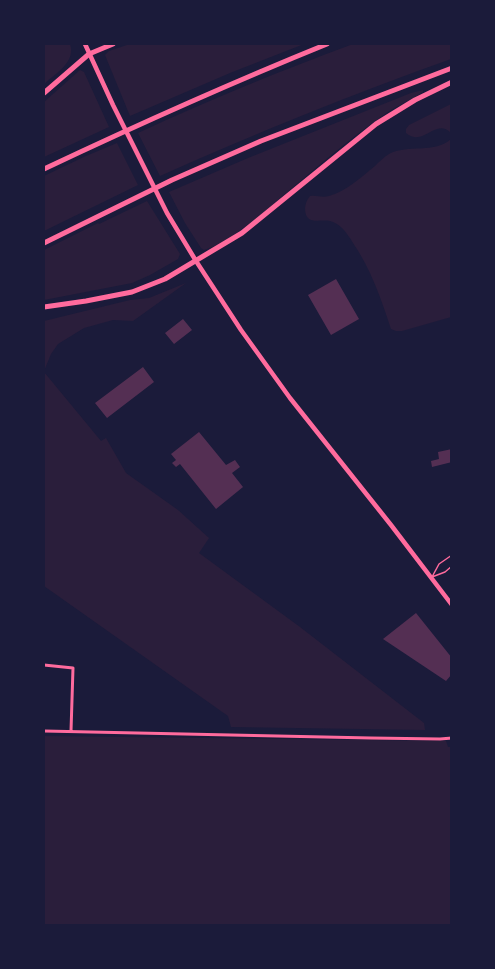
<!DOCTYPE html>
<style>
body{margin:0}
#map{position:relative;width:495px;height:969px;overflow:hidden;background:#1b1b3a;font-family:"Source Sans 3",sans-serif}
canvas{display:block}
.frame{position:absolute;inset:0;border:45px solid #1b1b3a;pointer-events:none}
</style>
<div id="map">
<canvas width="495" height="969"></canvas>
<div class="frame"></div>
</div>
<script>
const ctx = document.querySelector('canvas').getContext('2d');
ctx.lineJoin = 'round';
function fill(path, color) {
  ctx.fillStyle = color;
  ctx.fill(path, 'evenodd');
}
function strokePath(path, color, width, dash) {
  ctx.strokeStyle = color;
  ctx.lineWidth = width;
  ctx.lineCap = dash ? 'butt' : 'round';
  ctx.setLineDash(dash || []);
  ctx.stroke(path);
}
const green = new Path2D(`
 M44 44H70C76 62 56 73 44 84Z
 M130 44H209L226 45 304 44 230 73 130 116 105 55 109 51Z
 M353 44H451V59C353 94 256 133 160 176L138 133C209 100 280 71 353 44Z
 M80 70 84 72 109 127 44 157V102Z
 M423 90V92C413 98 402 104 391 110 361 130 332 154 304 178 278 199 235 241 204 250L201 248 185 223 169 192 248 158 411 93Z
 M451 104V133C435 117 424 148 406 133V129L409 125Z
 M451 139V317L402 331H396L391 329C381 299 371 269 353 243 350 238 346 232 342 228 339 225 334 222 330 221 319 219 305 226 305 208 306 202 307 200 310 196 317 195 322 198 329 196 347 191 361 177 375 166 379 162 384 157 389 154 408 144 435 154 451 139Z
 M117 143 138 185 44 231V176L86 156Z
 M147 201 180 254 178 259 150 275 132 283 44 300V250L98 223 99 224Z
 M186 283 133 321 113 320 84 328 58 344 51 354 44 371V321L130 300 149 298Z
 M44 372 101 441 106 438 126 473 178 510 209 538 199 553 300 627 424 723 425 730 231 727 228 716 44 586Z
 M44 736 446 741 448 747H452L451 925H44Z`);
const building = new Path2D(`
 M336 279 359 319 331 335 308 295Z
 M183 319 192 330 174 344 165 333Z
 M143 367 154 382 107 418 95 403Z
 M199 432 226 465 235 460 240 467 232 473 243 487 216 509 180 464 176 467 172 463 176 460 171 454Z
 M452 449V462L432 467 431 461 439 459 438 452Z
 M416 613 452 658V674L446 681 383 639Z`);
const service = new Path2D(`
 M432 577 439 564 452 555
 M432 577 445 572 452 566`);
const minor = new Path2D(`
 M44 665 73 668 71 731
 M44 731 371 738 440 739 452 738`);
const primary = new Path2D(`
 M85 44 113 105 167 213 196 261 241 330 290 398 391 525 452 605`);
const motorway = new Path2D(`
 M44 93 89 54 113 44
 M44 169C137 125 231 83 327 44
 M44 243 172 180 261 141 452 68
 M44 307 86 301 132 292 165 279 242 233 376 124 415 100 452 82`);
fill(green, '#2a1e3b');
fill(building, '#542f53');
strokePath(service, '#ff6b9d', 1.5);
strokePath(minor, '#ff6b9d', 3);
strokePath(primary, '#ff6b9d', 4.5);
strokePath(motorway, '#ff6b9d', 5);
</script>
